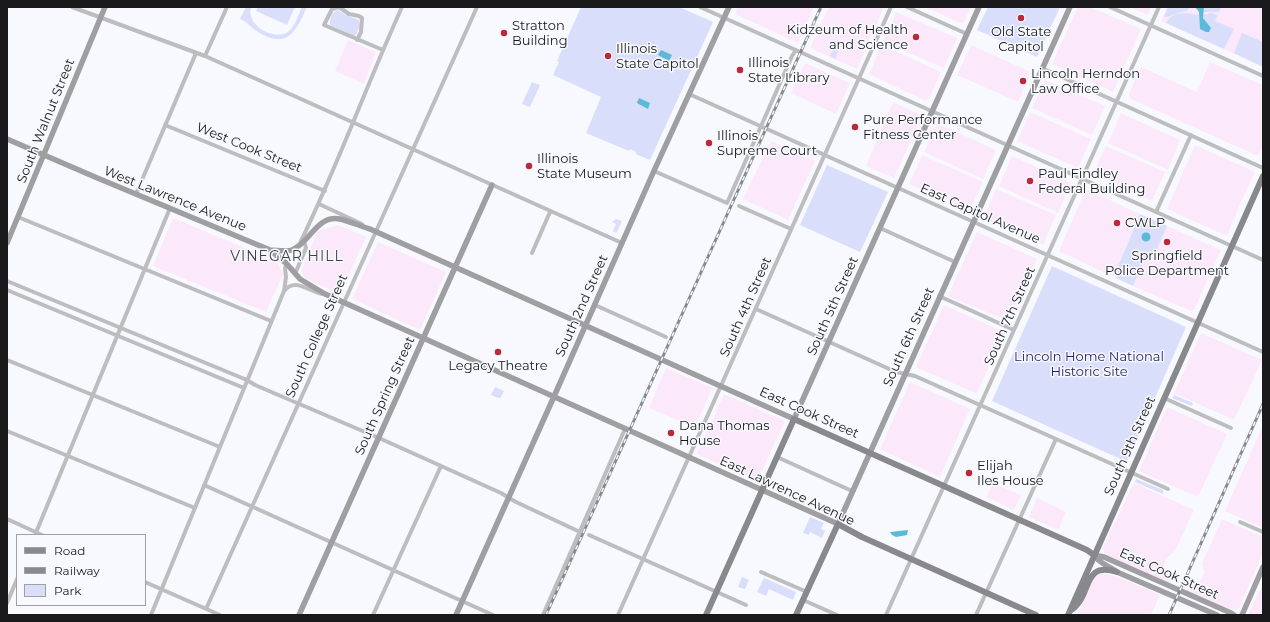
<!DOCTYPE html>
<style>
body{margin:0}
#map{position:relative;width:1270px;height:622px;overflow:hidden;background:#f8f9ff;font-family:Montserrat,sans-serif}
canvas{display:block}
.frame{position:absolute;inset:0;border:8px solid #19191b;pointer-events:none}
.legend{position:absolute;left:16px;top:534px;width:130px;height:72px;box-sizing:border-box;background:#f8f9ff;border:1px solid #9f9fa4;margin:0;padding:5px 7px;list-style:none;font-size:12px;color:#19191b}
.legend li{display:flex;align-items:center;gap:8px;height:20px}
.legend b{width:20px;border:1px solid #9f9fa4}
</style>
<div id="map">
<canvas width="1270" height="622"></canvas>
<div class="frame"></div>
<ul class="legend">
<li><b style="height:5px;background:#89888c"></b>Road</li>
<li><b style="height:5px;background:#898a8e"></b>Railway</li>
<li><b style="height:11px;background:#d9defa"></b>Park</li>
</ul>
</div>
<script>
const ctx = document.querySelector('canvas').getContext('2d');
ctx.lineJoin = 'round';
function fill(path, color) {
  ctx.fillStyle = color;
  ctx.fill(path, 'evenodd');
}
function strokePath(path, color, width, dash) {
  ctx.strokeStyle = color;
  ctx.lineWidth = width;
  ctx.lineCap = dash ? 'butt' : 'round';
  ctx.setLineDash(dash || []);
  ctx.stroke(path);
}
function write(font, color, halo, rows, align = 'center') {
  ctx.font = font + ' Montserrat,sans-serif';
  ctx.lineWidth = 3;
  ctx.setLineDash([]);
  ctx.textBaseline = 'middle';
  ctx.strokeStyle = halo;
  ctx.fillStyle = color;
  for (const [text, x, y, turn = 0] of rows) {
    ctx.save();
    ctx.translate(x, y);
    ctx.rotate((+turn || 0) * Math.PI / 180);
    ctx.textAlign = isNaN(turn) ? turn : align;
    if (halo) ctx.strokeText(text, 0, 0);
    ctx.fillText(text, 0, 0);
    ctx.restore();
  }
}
const commercial = new Path2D(`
 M738 7H814L798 43 735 14Z
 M829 7H884L857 69 810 48Z
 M925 7H971L963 24Z
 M1078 7H1090L1141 29 1113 92 1052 64Z
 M1129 7H1151L1148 15Z
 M1167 7H1263V67L1161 21Z
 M896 12 957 38 944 68 883 42Z
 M348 40 376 52 364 84 335 71Z
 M882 45 941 72 929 99 926 101 869 74Z
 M971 45 1031 72 1018 102 957 75Z
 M1210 62 1263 85V147L1258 156 1131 99 1129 94 1141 67 1197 92Z
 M805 63 850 83 836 114 791 93Z
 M1045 80 1105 106 1092 135 1032 108Z
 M893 102 922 116 894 178 866 166Z
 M1030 112 1091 139 1078 168 1017 141Z
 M1121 113 1180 140 1168 170 1108 143Z
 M937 123 996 150 983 179 924 152Z
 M771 141 815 161 788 220 743 199Z
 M1195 145 1255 172 1240 204 1227 236 1167 209Z
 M1106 146 1165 172 1152 201 1093 174Z
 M922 155 983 182 969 211 909 184Z
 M1012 156 1071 183 1058 213 999 186Z
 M996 189 1056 215 1043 245 986 220 985 215Z
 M1086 189 1140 214 1118 265V273L1116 278 1059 251Z
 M173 218 276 261 283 274 266 312 153 266Z
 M338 225 366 237 340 294 306 279 301 272 317 231Z
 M1167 226 1221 250 1194 310 1191 311 1133 286 1147 254 1150 252 1155 254Z
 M977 232 1037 259 1008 321 948 296Z
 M378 242 446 272 420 330 352 299Z
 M944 305 1002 331 1003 334 977 393H975L916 367Z
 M1201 333 1262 360 1234 420 1174 393Z
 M666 368 712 388 695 428 649 408Z
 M910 382 970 409 940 477 880 449Z
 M724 394 785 421 757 481 697 454Z
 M1167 407 1227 434 1198 497 1139 471Z
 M1263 425V528L1225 511Z
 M993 483 1021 495 1014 510 986 497Z
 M1134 483 1194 510 1175 551 1167 558 1164 563V568L1165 571 1171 577 1169 583 1107 555 1103 551V547Z
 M1037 498 1066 512 1058 530 1029 517Z
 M1222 519 1263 537V553L1239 608 1236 610H1232L1186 590 1189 584 1201 580 1204 573 1202 563Z
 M1101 573 1115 576 1160 595 1151 615H1077L1095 577Z
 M1263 583V615H1251L1249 613Z`);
const green = new Path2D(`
 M246 7H251C246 26 274 41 288 32 295 27 298 15 302 7H307C295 33 287 51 255 30 249 26 248 22 240 19Z
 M258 7H295L287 25 256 11Z
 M581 7H679L713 22 650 160 636 154V152L630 149 629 151 586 133 601 97 553 75 559 62 557 61Z
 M988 7H1060L1037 57 977 30Z
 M1168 7H1190L1187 11C1179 11 1172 17 1164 17Z
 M1204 7H1221L1219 12H1203Z
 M338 10 346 15 359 20 360 26 356 35 354 36 330 25C330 19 331 11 338 10Z
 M1187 13 1199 15 1200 29 1208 32 1211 29 1204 20 1203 15 1211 13 1218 15 1215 21 1234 29 1224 49 1166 23C1170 15 1178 13 1187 13Z
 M1242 33 1263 42V67L1234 53Z
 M837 40 842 42 835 59 830 56Z
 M532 82 540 85 530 107 522 104Z
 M827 165 888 192 860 252 800 225Z
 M1140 214 1167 226 1155 254 1150 252 1147 254 1133 286 1116 278 1118 273V266Z
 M616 219 622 221 617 232 616 233 613 231 616 224 612 222Z
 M1052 266 1186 327 1127 462 992 401Z
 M495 387 504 391 501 397 499 398 491 395Z
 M1174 395 1193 403 1192 406 1172 398Z
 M1136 479 1163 490V494L1135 482Z
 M810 517 824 523 821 529 825 531 822 538 810 532 809 535 803 533Z
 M742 577 749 580 745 589 738 587Z
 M764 578 796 592 793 600 769 589 766 596 757 592Z`);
const water = new Path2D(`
 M1195 7H1204L1203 18 1211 28 1209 32H1206L1200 29 1199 12Z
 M661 50 672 55 669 61 658 55Z
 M639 98 650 103 648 109 637 103Z
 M1141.5 237a4.5 4.5 0 1 1 9 0a4.5 4.5 0 1 1-9 0Z
 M908 530 907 535 896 537 892 535 890 532Z`);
const street = new Path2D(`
 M72 7 205 56 622 243
 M700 7 1263 260
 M907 7 967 34
 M1110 7 1263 76
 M357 40 361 32 362 18 359 16 349 14 339 7 332 9 324 25 383 50
 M205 56 227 7
 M1042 68 1263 168
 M689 94 1263 352
 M165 125 325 191
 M654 171 727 203 792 56 796 50
 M136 194 196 53
 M319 204 362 224
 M739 206 791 229
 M1156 212 1191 135
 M18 217 271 321
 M880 228 955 262
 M300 245 301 241C338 165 367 84 402 7
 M532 253 550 212
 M295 274 306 248 304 241
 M7 281 247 380 255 385 379 438 501 493 516 502 580 532
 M7 290 244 388
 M284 291C295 277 308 291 323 294
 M939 296 1014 330
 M595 305 666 337
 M756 309 896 372 915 376 1168 489
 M7 360 220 447
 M1164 398 1231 428
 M7 431 195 508
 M777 457 852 491
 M204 485 493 615
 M7 519 42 535
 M1240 522 1263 532
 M35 535 170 208
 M589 535 746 605
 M761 572 807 592
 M145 582 220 615
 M803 600 837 615
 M7 603 17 579
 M206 609 477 7
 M151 615 284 291 286 277 285 268 287 264
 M373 615 441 466
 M543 615 625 429
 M618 615 891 7
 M886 615 1159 7
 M976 615 1056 439`);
const secondary = new Path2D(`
 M7 139 95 177 270 250 286 263 300 279 325 294 838 524 1070 7
 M7 243 105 7
 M270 250C277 250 286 252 292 250 311 242 316 215 340 219 349 221 360 226 370 229L794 419 979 7
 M1094 555 1104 557 1231 613 1234 615
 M1094 555C1101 565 1108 565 1117 572L1217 615
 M299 615 492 185
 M456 615 556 392 653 173 729 7
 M1242 615 1263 567`);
const primary = new Path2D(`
 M1070 611C1093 597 1081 560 1117 572
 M706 615 794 419 1087 550 1094 555
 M796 615 838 524 862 537 1036 615
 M1068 615 1263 176`);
const rail = new Path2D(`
 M546 615 821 7
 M1169 615 1263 404`);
const markers = [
 [1021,18,4,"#ba293a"],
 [504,33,4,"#ba293a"],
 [916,37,4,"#ba293a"],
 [608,56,4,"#ba293a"],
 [740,70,4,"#ba293a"],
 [1023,81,4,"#ba293a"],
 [855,127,4,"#ba293a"],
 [709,143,4,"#ba293a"],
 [529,166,4,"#ba293a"],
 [1030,181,4,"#ba293a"],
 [1117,223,4,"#ba293a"],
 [1167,242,4,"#ba293a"],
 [498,352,4,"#ba293a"],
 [671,433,4,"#ba293a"],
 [969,473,4,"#ba293a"]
];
const poiNames = [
 ["Stratton",512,26],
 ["Building",512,41],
 ["Kidzeum of Health",908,30,"right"],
 ["and Science",908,45,"right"],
 ["Old State",1021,32,"center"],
 ["Capitol",1021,47,"center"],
 ["Illinois",616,49],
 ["State Capitol",616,64],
 ["Illinois",748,63],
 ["State Library",748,78],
 ["Lincoln Herndon",1031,74],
 ["Law Office",1031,89],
 ["Pure Performance",863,120],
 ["Fitness Center",863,135],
 ["Illinois",717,136],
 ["Supreme Court",717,151],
 ["Illinois",537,159],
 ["State Museum",537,174],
 ["Paul Findley",1038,174],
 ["Federal Building",1038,189],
 ["CWLP",1125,223],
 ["Springfield",1167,256,"center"],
 ["Police Department",1167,271,"center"],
 ["Legacy Theatre",498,366,"center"],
 ["Dana Thomas",679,426],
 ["House",679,441],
 ["Elijah",977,466],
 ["Iles House",977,481]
];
const streetNames = [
 ["South Walnut Street",46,121,-68],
 ["West Cook Street",249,148,22],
 ["West Lawrence Avenue",175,199,22],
 ["East Capitol Avenue",980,214,24],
 ["South 2nd Street",582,306,-66],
 ["South 5th Street",833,306,-66],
 ["South 4th Street",746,307,-66],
 ["South 7th Street",1010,316,-66],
 ["South College Street",317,336,-66],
 ["South 6th Street",909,337,-66],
 ["South Spring Street",385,396,-66],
 ["East Cook Street",809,413,24],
 ["South 9th Street",1130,446,-66],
 ["East Lawrence Avenue",787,491,25],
 ["East Cook Street",1169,574,24]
];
const parkNames = [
 ["Lincoln Home National",1089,357],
 ["Historic Site",1089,372]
];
const neighbourhoodNames = [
 ["VINEGAR HILL",287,257]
];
fill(commercial, '#fbe9fb');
fill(green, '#d9defa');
fill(water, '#5bb9d9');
strokePath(street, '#bdbcbe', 4);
strokePath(secondary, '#9f9ea1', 5.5);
strokePath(primary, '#89888c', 6);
strokePath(rail, '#898a8e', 3);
strokePath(rail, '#f8f9ff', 1.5, [4.5]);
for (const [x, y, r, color] of markers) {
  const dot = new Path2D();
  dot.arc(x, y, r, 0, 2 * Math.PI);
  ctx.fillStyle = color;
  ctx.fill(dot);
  strokePath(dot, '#f8f9ff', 1.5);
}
write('13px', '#19191b', '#f8f9ff', poiNames, 'left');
write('13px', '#19191b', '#f8f9ff', streetNames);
write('13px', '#211d6b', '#f8f9ff', parkNames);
ctx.letterSpacing = '1px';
write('14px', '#414246', '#f8f9ff', neighbourhoodNames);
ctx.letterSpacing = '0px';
</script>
